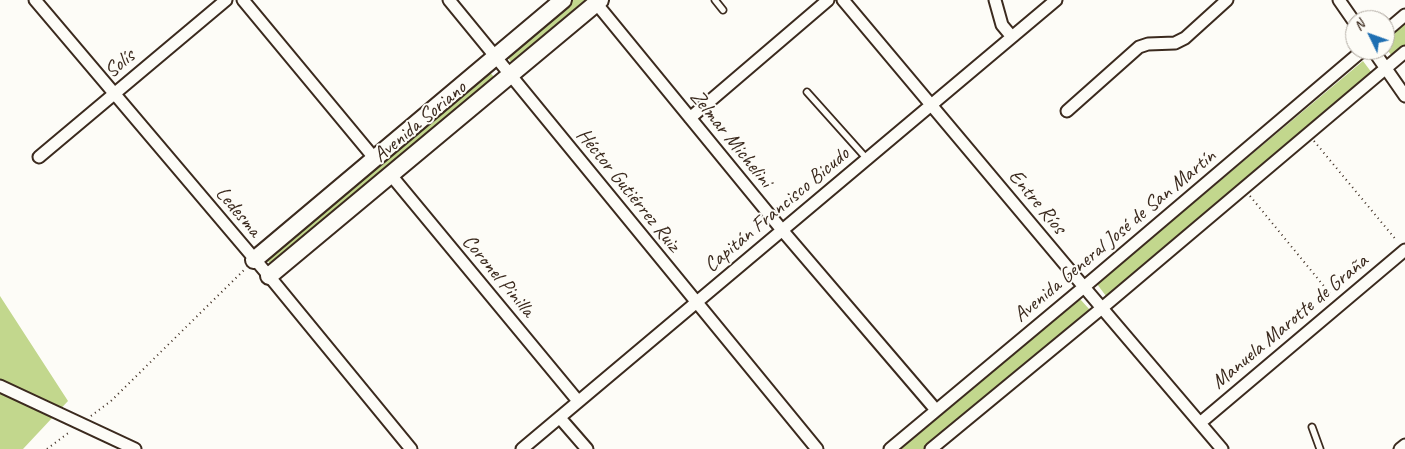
<!DOCTYPE html>
<meta charset="utf-8">
<style>
body{margin:0}
#map{position:relative;width:1405px;height:449px;overflow:hidden;background:#fdfcf7;font-family:Caveat,sans-serif}
canvas{display:block}
.north{position:absolute;left:1345px;top:10px;width:50px;height:50px;box-sizing:border-box;background:#fdfcf7;border:1px solid #afa8a0;border-radius:50%;rotate:312deg;font-size:14px;font-weight:700;line-height:20px;text-align:center;color:#3b2a1e}
.north::after{content:'';display:block;margin:auto;width:18px;height:22px;background:#1f6fb2;clip-path:polygon(50% 0,100% 100%,50% 72%,0 100%)}
</style>
<div id="map">
<canvas width="1405" height="449"></canvas>
<div class="north">N</div>
</div>
<script>
const ctx = document.querySelector('canvas').getContext('2d');
ctx.lineJoin = 'round';
function fill(path, color) {
  ctx.fillStyle = color;
  ctx.fill(path, 'evenodd');
}
function strokePath(path, color, width, dash) {
  ctx.strokeStyle = color;
  ctx.lineWidth = width;
  ctx.lineCap = dash ? 'butt' : 'round';
  ctx.setLineDash(dash || []);
  ctx.stroke(path);
}
function write(font, color, halo, rows, align = 'center') {
  ctx.font = font + ' Caveat,sans-serif';
  ctx.lineWidth = 4;
  ctx.setLineDash([]);
  ctx.textBaseline = 'middle';
  ctx.strokeStyle = halo;
  ctx.fillStyle = color;
  for (const [text, x, y, turn = 0] of rows) {
    ctx.save();
    ctx.translate(x, y);
    ctx.rotate((+turn || 0) * Math.PI / 180);
    ctx.textAlign = isNaN(turn) ? turn : align;
    if (halo) ctx.strokeText(text, 0, 0);
    ctx.fillText(text, 0, 0);
    ctx.restore();
  }
}
const green = new Path2D(`
 M571 0H585L511 62 506 55Z
 M1405 23V45L1392 56 1385 47V40Z
 M1363 61 1372 73 1106 296 1097 284Z
 M488 70 494 77 271 265 265 258Z
 M0 296 68 401 23 449H0Z
 M1080 299 1090 310 924 449H901Z`);
const path = new Path2D(`
 M1314 141 1397 241
 M1250 196 1332 296
 M91 416 111 401 245 269
 M47 449 71 431`);
const lane = new Path2D(`
 M715 0 723 10
 M807 92 867 159
 M1312 427 1320 449`);
const street = new Path2D(`
 M35 0 269 276 411 449
 M243 0 375 159
 M449 0 817 449
 M843 0 1084 287 1222 449
 M995 0 1002 25 1012 37
 M1339 0 1355 23
 M596 3 782 230 936 410
 M1385 32 1405 15
 M1373 50 1405 96
 M1067 111 1139 47 1148 44 1175 43 1185 38 1227 0
 M690 118 828 0
 M39 157 226 0
 M390 174 578 401
 M0 386 135 449
 M560 418 587 449
 M1200 423 1405 250
 M522 449 1056 0
 M890 449 1084 287 1363 50
 M931 449 1102 308 1405 52
 M1400 449 1405 445`);
const secondary = new Path2D(`
 M254 260 563 0
 M269 276 600 0`);
const streetNames = [
 ["Solís",120,64,-40],
 ["Avenida Soriano",420,122,-40],
 ["Zelmar Michelini",731,139,51],
 ["Héctor Gutiérrez Ruiz",628,190,51],
 ["Entre Ríos",1037,202,50],
 ["Capitán Francisco Bicudo",777,210,-40],
 ["Ledesma",238,212,50],
 ["Avenida General José de San Martín",1115,236,-40],
 ["Coronel Pinilla",498,276,50],
 ["Manuela Marotte de Graña",1290,322,-40]
];
fill(green, '#c2d78d');
strokePath(lane, '#3b2a1e', 9);
strokePath(street, '#3b2a1e', 15);
strokePath(secondary, '#3b2a1e', 20);
strokePath(path, '#3b2a1e', 2, [1, 4]);
strokePath(lane, '#fdfcf7', 5.5);
strokePath(street, '#fdfcf7', 11);
strokePath(secondary, '#fdfcf7', 16);
write('21px', '#3b2a1e', '#fdfcf7', streetNames);
</script>
